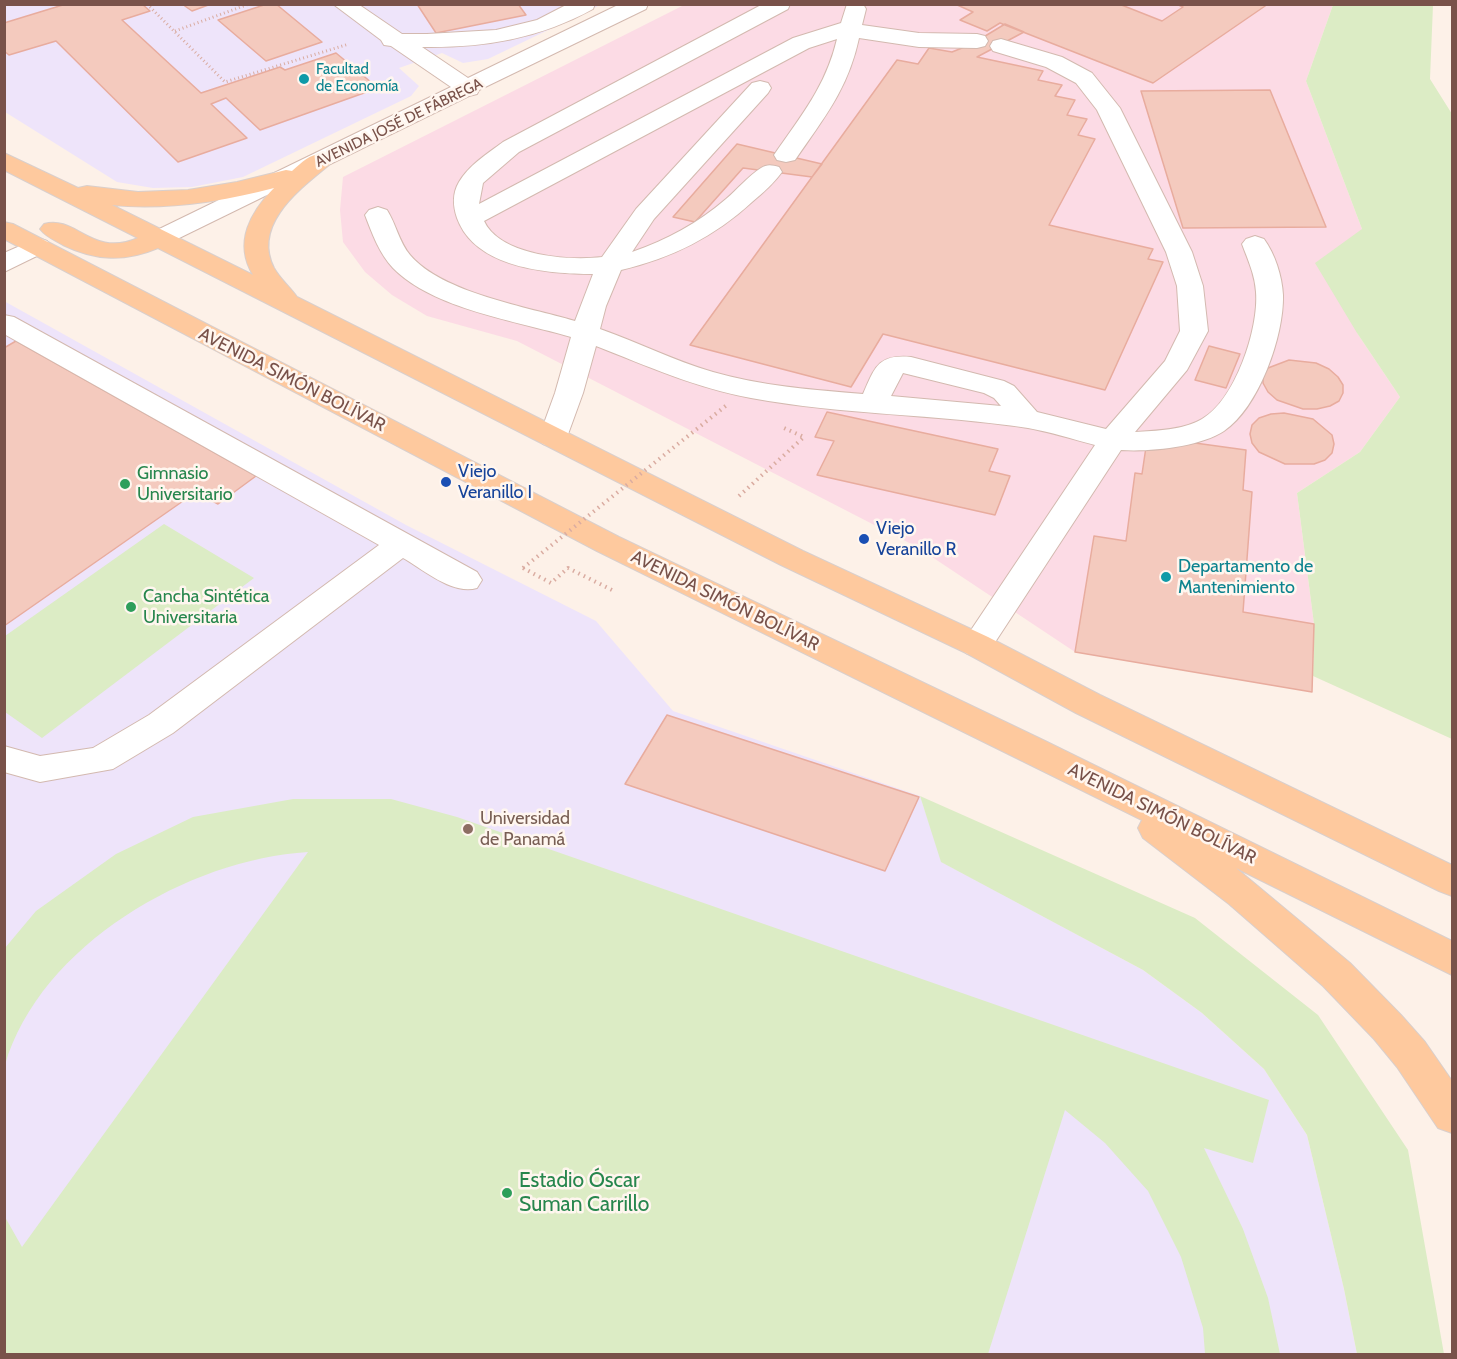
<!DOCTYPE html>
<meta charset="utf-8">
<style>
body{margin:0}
#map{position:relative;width:1457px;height:1359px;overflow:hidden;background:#fdf1e8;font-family:Cabin,sans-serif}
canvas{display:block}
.frame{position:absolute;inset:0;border:6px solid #79524a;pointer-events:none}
</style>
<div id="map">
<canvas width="1457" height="1359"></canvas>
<div class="frame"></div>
</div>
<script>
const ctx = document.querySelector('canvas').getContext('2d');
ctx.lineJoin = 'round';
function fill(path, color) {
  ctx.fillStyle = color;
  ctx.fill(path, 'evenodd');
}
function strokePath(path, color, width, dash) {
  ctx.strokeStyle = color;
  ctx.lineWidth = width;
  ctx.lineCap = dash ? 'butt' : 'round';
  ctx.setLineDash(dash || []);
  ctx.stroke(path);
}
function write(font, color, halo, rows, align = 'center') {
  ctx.font = font + ' Cabin,sans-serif';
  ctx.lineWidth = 5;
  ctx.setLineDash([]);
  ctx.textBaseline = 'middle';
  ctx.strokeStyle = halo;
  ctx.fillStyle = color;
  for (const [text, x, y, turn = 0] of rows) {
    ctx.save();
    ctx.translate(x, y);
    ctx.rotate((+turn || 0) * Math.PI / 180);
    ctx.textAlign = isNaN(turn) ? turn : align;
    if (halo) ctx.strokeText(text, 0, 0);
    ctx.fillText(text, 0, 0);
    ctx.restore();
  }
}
const education = new Path2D(`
 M4 5H600L488 59 463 63 442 53 399 68 419 86 411 96 243 177 192 187 153 188 117 182 5 112Z
 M4 301 406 525 596 621 673 711 920 796 942 862 1143 970 1202 1013 1264 1069 1307 1135 1344 1289 1357 1354H5Z`);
const medical = new Path2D(`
 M684 5H1333L1306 81 1362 229 1357 333 1400 397 1360 452 1297 493 1314 624 1312 692 1075 652 917 547 517 341 427 316 392 295 365 272 343 242 340 210 343 177Z`);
const green = new Path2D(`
 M1333 5H1433L1430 79 1452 114V739L1313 676 1314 624 1297 493 1360 452 1400 397 1357 333 1315 263 1362 229 1306 81Z
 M164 524 254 578 42 738 5 712V636Z
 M920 796 1195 918 1318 1015 1408 1150 1444 1354H1357L1344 1289 1307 1135 1264 1069 1202 1013 1143 970 941 862Z
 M293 799H391L457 817 1269 1100 1253 1163 1204 1148 1243 1229 1268 1298 1280 1354H1205L1203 1328 1181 1257 1148 1191 1105 1143 1065 1110 988 1354H5V1217L22 1247 308 852C189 859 40 945 5 1065V948L36 911 116 854 193 817Z`);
const building = new Path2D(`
 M66 4H142L150 11 122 20 201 93 280 67 285 70 336 53 378 88 260 130 226 98 211 104 247 138 178 162 56 41 9 55 4 51V23Z
 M182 4H211L192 11Z
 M267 4H276L322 42 266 61 218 20Z
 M417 4H518L526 15 436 33Z
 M955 4H1119L1162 21 1183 7 1176 4H1268L1153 83 1000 23 987 31 960 20 973 12Z
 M1005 24 1024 32 977 57 1043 71 1038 80 1062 85 1055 96 1075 100 1067 115 1087 119 1078 135 1095 139 1049 225 1153 249 1148 259 1163 262 1105 390 883 334 851 387 690 345 897 60 918 64 929 48 952 52 972 44Z
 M1270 90 1326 227 1183 228 1141 91Z
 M737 144 822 164 812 177 743 168 695 222 673 217Z
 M16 341 256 476 218 504 196 492 4 626V348Z
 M1209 346 1240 354 1226 388 1195 380Z
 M1289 360 1316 363 1329 369 1338 377 1343 385V393L1339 401 1330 406 1317 409H1303L1277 400 1268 392 1263 383V375L1268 368Z
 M827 412 998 449 989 471 1010 476 995 515 817 475 834 441 815 437Z
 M1284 413 1313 419 1332 435 1334 444 1332 453 1325 460 1314 464H1285L1259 452 1252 443 1250 434 1252 425 1259 418 1271 414Z
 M1195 443 1246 450 1243 490 1252 492 1243 612 1314 624 1312 692 1075 652 1094 536 1126 541 1135 473 1142 474 1146 447Z
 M667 715 919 797 885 871 625 784Z`);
const pathFar1 = new Path2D(`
 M147 4 225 82 349 44
 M175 31 249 4`);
const path = new Path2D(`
 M739 496 804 437 784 428
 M523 568 551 583 568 568 614 591`);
const minor = new Path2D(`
 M333 4H358L402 34H427L496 30 537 20 568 4H595L593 9C539 39 483 48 422 47L468 78 620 4H648L646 9 479 90 477 94 469 96 167 244 158 247 149 244 145 239 149 234 451 87 391 46 384 45 381 40Z
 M763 4H790L788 9 519 152 483 183 479 204 793 38 841 23 847 4H863L866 9 862 25 919 33 977 34 985 36 988 41 985 46 977 48 919 47 859 38C848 89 824 118 795 160L786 162 777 160 774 155C801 116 826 86 837 39L809 48 484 221C500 256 569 261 602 257L636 209 752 83 760 81 768 83 771 88 768 93 654 219 632 252C667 240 698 223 726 199 737 190 748 176 761 168 767 164 772 165 779 167L782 172C774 183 763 193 752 202 714 237 672 258 621 270L606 306 600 329C638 342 674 361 713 372 761 386 813 390 863 394 875 367 878 354 911 357L1004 381 1014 386 1037 412 1106 429 1165 361 1180 331 1177 286 1166 252 1097 110 1076 83 1046 67 993 51 990 46 993 41 1001 39 1062 57 1092 73 1120 108 1192 252 1203 286 1208 331 1187 370 1135 432C1156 431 1183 430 1202 419 1235 400 1259 329 1256 292 1255 275 1248 260 1242 244L1246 239 1255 236 1264 239C1275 254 1282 276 1283 295 1284 336 1259 407 1224 431 1200 447 1149 452 1121 450L988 653 977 657 966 653 961 645 1095 445C1072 439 1051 432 1028 428 936 414 843 415 751 398 696 388 647 366 596 346L583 393 567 437 563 444 553 446 543 444 539 437 555 393 571 337C517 321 433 309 393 268 379 253 372 233 365 215L369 210 378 207 387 210C396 224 399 242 410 255 442 293 528 307 575 321L593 274C547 274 475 268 457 218 453 206 452 194 459 182 469 165 487 154 503 142ZM903 373 984 393 994 398 1001 406 891 396Z
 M38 238 47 241 51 246 47 251 4 272V253Z
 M4 315 14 317 477 572 482 580 477 588C452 595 424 570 403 558L173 733 113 769 40 782 4 772V746L40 756 93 748 149 715 379 545 4 334Z`);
const major = new Path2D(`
 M4 153 78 188 87 186 138 192 188 190 237 182 286 170 292 171C304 161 312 151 329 155L332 160 329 165C300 189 252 224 274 268 280 279 290 287 297 297L803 551 988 637 1100 695 1452 865V896L1439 891 1076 713 966 653 781 565 158 248C125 262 96 261 63 245 55 240 46 237 40 229L44 224C77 215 91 258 138 238L4 170ZM274 188C251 212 233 242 253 275L112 205C167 210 221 202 274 188Z
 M4 222 13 224 619 537 1045 741 1452 941V975L1236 868 1350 963 1401 1015 1425 1042 1452 1081V1133L1438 1128 1397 1067 1374 1039 1323 986 1229 904 1143 838 1138 828 1142 820 597 551 4 239Z`);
const pathBridge = new Path2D(`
 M523 568 728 404`);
const markers = [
 [304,79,6,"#0f9aa8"],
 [446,482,6,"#1a4fb4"],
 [125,484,6,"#2e9e5b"],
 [864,539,6,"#1a4fb4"],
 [1166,577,6,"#0f9aa8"],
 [131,607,6,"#2e9e5b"],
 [468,829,6,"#8d6e63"],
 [507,1193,6,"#2e9e5b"]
];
const farCulturenames = [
 ["Facultad",316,70],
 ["de Economía",316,87]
];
const farStreetnames = [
 ["AVENIDA JOSÉ DE FÁBREGA",399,123,-26]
];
const streetNames = [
 ["AVENIDA SIMÓN BOLÍVAR",292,380,27],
 ["AVENIDA SIMÓN BOLÍVAR",725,601,26],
 ["AVENIDA SIMÓN BOLÍVAR",1162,814,26]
];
const transitNames = [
 ["Viejo",458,472],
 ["Veranillo I",458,493],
 ["Viejo",876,529],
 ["Veranillo R",876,550]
];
const leisureNames = [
 ["Gimnasio",137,474],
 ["Universitario",137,495],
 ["Cancha Sintética",143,597],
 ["Universitaria",143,618]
];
const cultureNames = [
 ["Departamento de",1178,567],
 ["Mantenimiento",1178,588]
];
const educationNames = [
 ["Universidad",480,819],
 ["de Panamá",480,840]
];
const nearLeisurenames = [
 ["Estadio Óscar",519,1181],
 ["Suman Carrillo",519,1205]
];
fill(education, '#eee4fa');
fill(medical, '#fcdbe5');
fill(green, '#dcecc5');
fill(building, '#f4cabe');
strokePath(building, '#e8ac9e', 1.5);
strokePath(minor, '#d3b9af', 2);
strokePath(major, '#d9cfcc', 2);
strokePath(pathFar1, '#daaca1', 3, [1, 3]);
strokePath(path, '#daaca1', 4, [1.5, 4.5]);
fill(minor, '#fff');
fill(major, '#fec99e');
strokePath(pathBridge, '#daaca1', 4, [1.5, 4.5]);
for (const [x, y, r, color] of markers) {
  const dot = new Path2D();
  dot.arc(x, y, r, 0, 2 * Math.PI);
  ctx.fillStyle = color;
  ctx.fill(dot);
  strokePath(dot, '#fff6ef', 2);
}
write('15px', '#0d838f', '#fff6ef', farCulturenames, 'left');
write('15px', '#79524a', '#fff6ef', farStreetnames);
write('18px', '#79524a', '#fff6ef', streetNames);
write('18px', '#164399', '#fff6ef', transitNames, 'left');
write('18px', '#27864d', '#fff6ef', leisureNames, 'left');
write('18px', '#0d838f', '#fff6ef', cultureNames, 'left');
write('18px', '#785e54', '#fff6ef', educationNames, 'left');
write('21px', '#27864d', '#fff6ef', nearLeisurenames, 'left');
</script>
